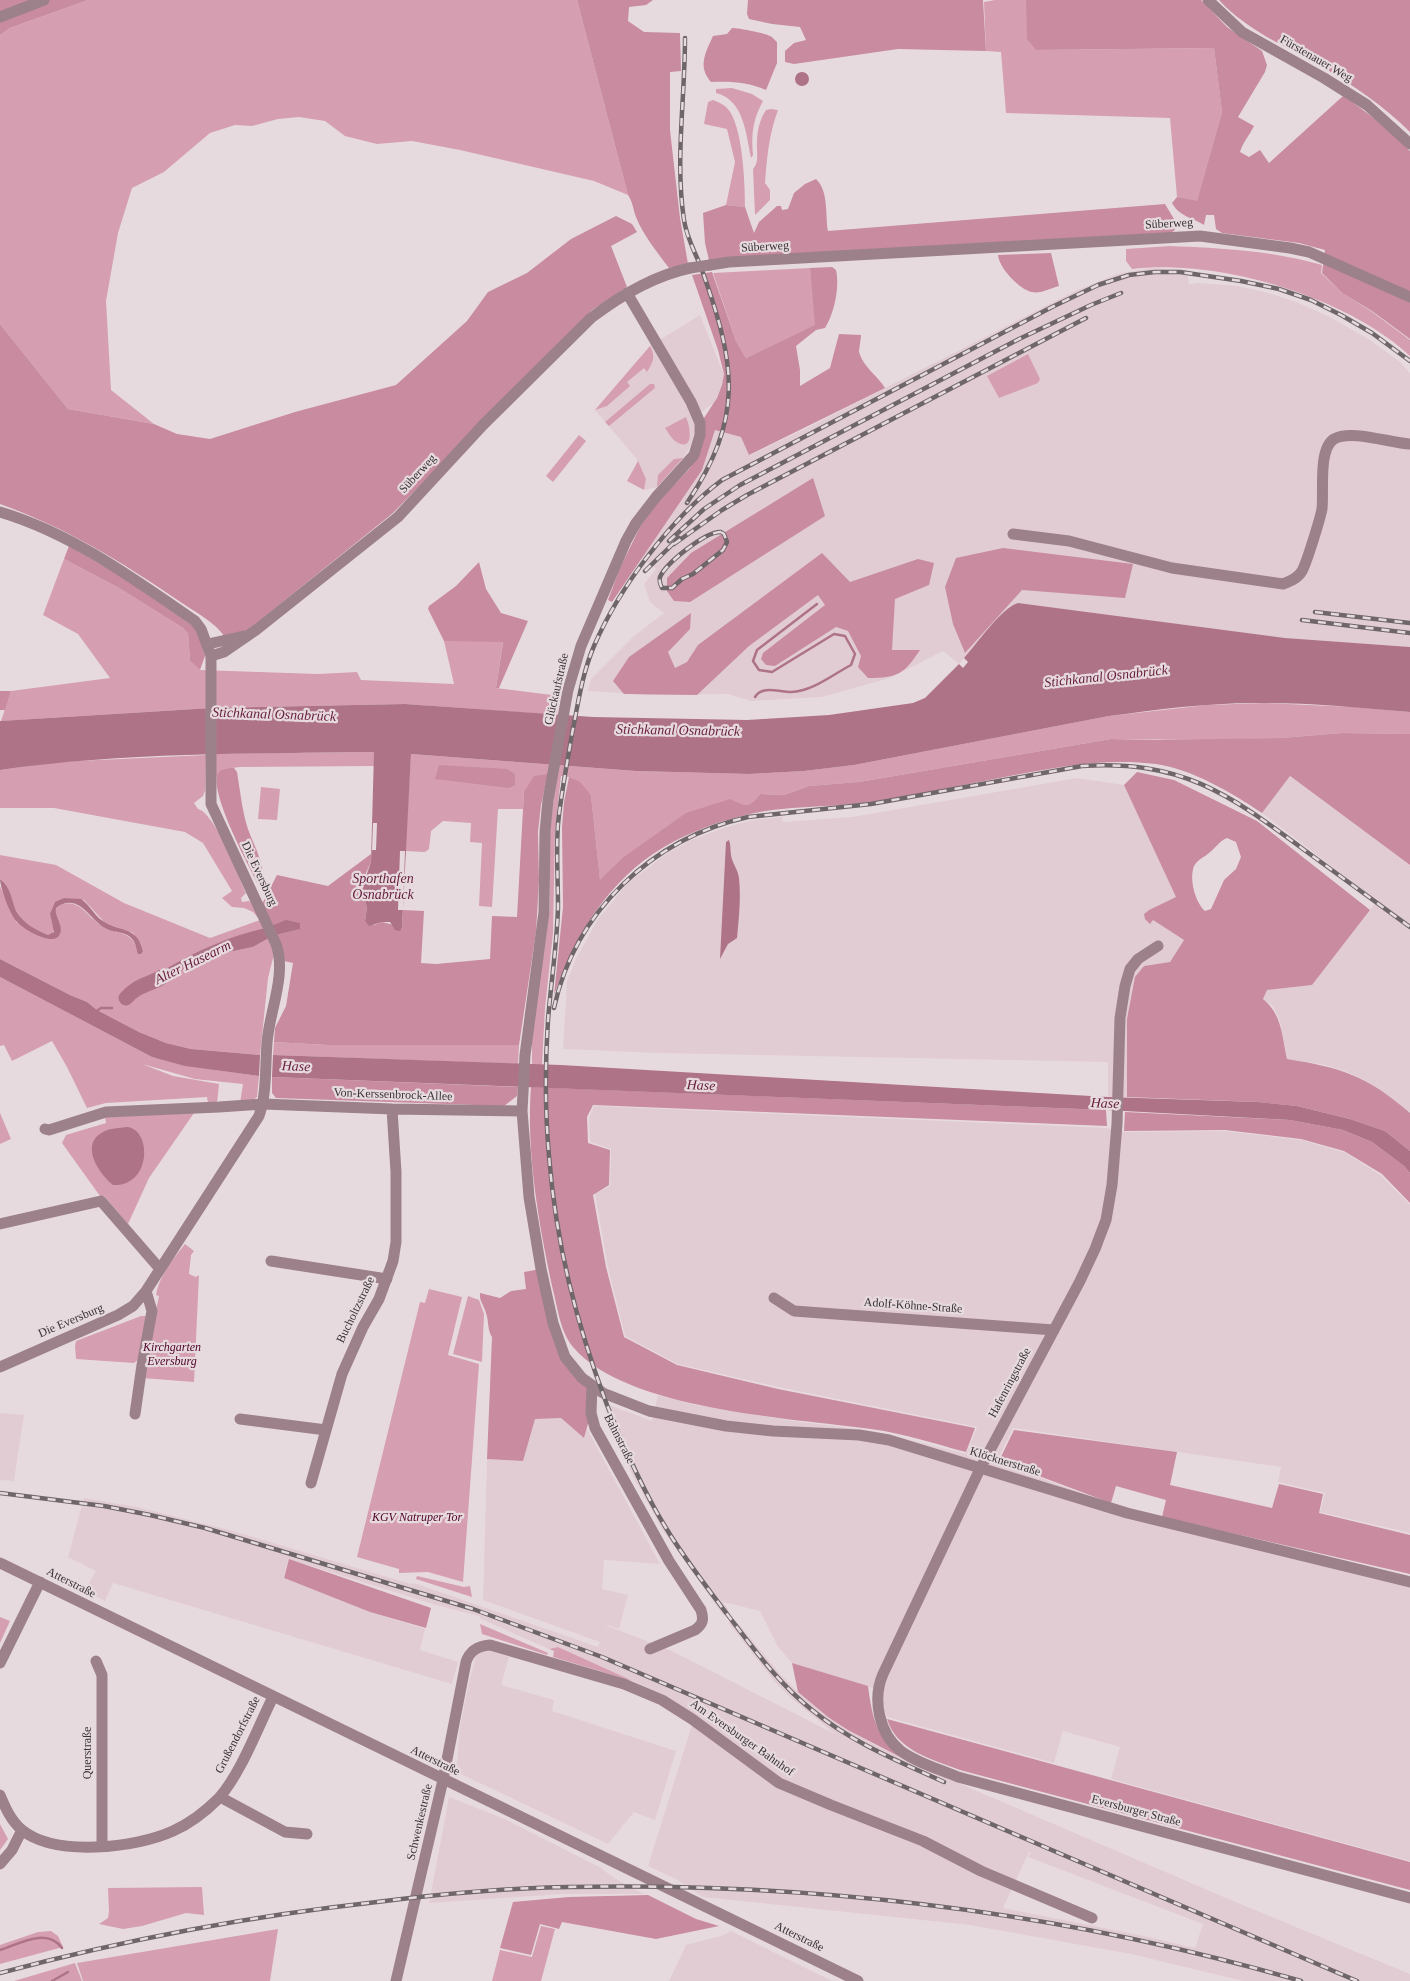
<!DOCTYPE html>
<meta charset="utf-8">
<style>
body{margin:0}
canvas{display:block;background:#e7dade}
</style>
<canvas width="1410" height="1981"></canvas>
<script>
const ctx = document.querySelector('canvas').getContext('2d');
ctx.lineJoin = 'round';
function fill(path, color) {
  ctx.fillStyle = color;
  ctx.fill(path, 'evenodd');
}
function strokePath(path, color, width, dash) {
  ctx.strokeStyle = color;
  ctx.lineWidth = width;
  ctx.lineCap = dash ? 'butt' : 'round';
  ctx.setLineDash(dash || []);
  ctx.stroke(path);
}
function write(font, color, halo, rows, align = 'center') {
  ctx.font = font + ' Georgia,serif';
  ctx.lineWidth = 4.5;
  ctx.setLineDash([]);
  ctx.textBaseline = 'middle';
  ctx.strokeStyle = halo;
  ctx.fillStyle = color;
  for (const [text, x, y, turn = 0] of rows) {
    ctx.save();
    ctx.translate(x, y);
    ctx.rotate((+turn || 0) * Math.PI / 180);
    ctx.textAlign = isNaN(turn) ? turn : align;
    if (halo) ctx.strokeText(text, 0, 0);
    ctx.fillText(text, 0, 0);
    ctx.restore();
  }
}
const built = new Path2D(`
 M1151 268 1187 270 1189 284 1199 283 1238 286 1269 293 1299 303 1330 317 1370 340 1400 362 1410 373V647L1284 638 1018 603 1007 609 959 664 943 651 890 678 822 697 751 701 728 694 650 695 588 691 591 679 634 636 664 613 650 602 644 584 656 569 641 558 702 470 715 430 741 437 750 455 809 427 1075 291 1117 274Z
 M700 315 724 375 722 385 714 403 693 418 695 432 690 447 683 458 657 487 644 490 646 479 636 458 595 410 650 346Z
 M1289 776 1410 865V1113L1367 1081 1347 1072 1325 1065 1287 1059 1280 1021 1273 1006 1263 999 1267 990 1312 985 1377 901 1262 813Z
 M1077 778 1124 785 1177 897 1149 910 1144 914 1150 924 1153 920 1184 940 1170 962 1144 966 1127 1019V1097H1108V1062L658 1053 563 1049 567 981 576 959 598 919 628 883 666 854 689 841 723 828 753 820 782 817 783 822 852 817Z
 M594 1106 1107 1128 1124 1132 1225 1131 1301 1140 1344 1152 1382 1176 1410 1205V1533L1320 1512 1325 1493 1278 1482 1281 1467 1013 1428 997 1461 1110 1504 1410 1576V1861L1111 1779 1120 1747 1063 1731 1054 1763 887 1717 882 1703V1691L792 1663 778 1647 760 1611 723 1602 731 1614 723 1615 662 1529 631 1472 605 1409 612 1406 652 1421 658 1395 696 1405 793 1421 874 1431 966 1454 977 1427 778 1387 678 1364 625 1336 608 1268 595 1194 610 1186 611 1149 590 1142 589 1118Z
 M0 1413 24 1415 14 1481 0 1480Z
 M561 1418 584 1438 587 1429 660 1564 604 1560 602 1589 628 1595 619 1629 608 1625 604 1634 608 1626 670 1650 835 1734 791 1698 774 1681 728 1622 736 1621 781 1675 798 1692 828 1717 875 1745 956 1782 1233 1901 1410 1974V1981H1243L1131 1954 970 1925 703 1897 676 1879 648 1866 695 1715 666 1696 558 1647 549 1649 481 1619 479 1616 436 1605 289 1559 283 1578 370 1612 425 1629 420 1650 458 1662 452 1684 113 1583 105 1601 85 1590 96 1571 68 1557 84 1498 137 1507 233 1531 411 1584 414 1583 598 1647 600 1642 483 1600 487 1459 523 1461 535 1419ZM1029 1852H1031L1028 1857 1203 1924 1195 1948 1144 1936 1003 1908Z
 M490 1651 509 1657 501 1685 554 1700 552 1711 676 1751 655 1820 634 1812 608 1844 461 1774 457 1766 460 1727 469 1682 477 1653Z
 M449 1797 505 1819 601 1868 614 1878 644 1894H563L429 1903Z
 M731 1931 832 1981H669L686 1945 724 1935Z`);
const green = new Path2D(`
 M88 0H577L628 195 594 181 460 150 412 141 377 144 345 136 325 121 299 117 278 119 252 126 235 125 210 133 164 172 132 188 118 233 106 301 111 390 154 424 68 409 0 324V35L10 28Z
 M995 0H1026L1036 50 1214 48 1222 112 1197 202 1177 197 1170 118 1006 113 1001 52 986 51 984 2Z
 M732 88 752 94 763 101C753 119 751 134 753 155L751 158C746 134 744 100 716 93V89Z
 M713 100C718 102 723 104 727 108 743 124 745 185 745 207L726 205 735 162 727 129 704 124 708 102Z
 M771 109 778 110C769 134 767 157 765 183L770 190V200L755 215 753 169C760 161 756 152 757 142 757 130 760 119 766 110Z
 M1170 246C1221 248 1274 251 1322 265L1321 273 1342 293 1371 311 1410 340V356C1345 296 1219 259 1132 269L1126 261V249Z
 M810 268 816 325 746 358 736 341 713 273Z
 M650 346C656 357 653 362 647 372L644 368 627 382 630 386 607 406 595 410Z
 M1028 354 1040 379 1038 383 999 398 987 376Z
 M650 384H654L655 388 609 426 605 422Z
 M686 417C691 428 694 454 675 441 671 438 668 432 665 428Z
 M579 435 586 441 553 482 546 476Z
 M683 458 657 487 658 475 674 459Z
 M638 461 646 479 644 490 627 481Z
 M64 559 119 588 183 628 188 632 190 661 200 670 318 674 357 672 361 680 454 684 444 641H503L496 688 560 696 557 715 405 704 212 708 1 721 11 691 110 678 78 634 43 615Z
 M1265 703 1353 707 1410 712V734L1342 733 1281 738 1206 740 1111 739 859 782 809 786 784 795 760 794 752 804 621 859 600 881 591 795 569 777 561 776 555 833 553 933 545 1008 542 1065H532V1036L550 907V833L556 775 524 792 523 809H498L492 907 479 906 482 843 470 842 471 823 443 821 431 831 429 849 425 852 405 851 411 754 636 771 749 774 804 771 854 765 1109 716 1207 705Z
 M374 752V766L240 767 224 769 216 778V754Z
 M206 755 205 791 203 796 194 803 198 809C215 813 238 875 246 893L241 898 242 902 249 901 253 905 265 928C231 936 200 950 170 967 160 972 154 979 144 984L183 968 205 957 253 947 269 938 274 954 268 978 260 1055 191 1049 166 1043 139 1032 97 1010 87 1002 70 995 0 959V886L16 922 35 934 49 939 60 925 55 914 56 908C75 894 86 914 99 924 113 935 134 929 137 951H143L141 944 133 933 105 923 84 900 64 898 50 914 54 930 52 934 48 935C36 930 23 923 16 911 10 899 11 887 0 879V855L56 865 124 903 210 938 260 920 253 912 244 908 232 907 222 898 232 891 203 843 185 832 54 808H0V770L55 762Z
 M261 787 280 789 277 820 258 819Z
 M0 977 152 1057 216 1070 259 1076 257 1097 252 1101 240 1103 243 1084 195 1079 142 1064 173 1076 219 1084 217 1104 208 1103 207 1097 106 1103 87 1108 67 1067 52 1041 12 1061 4 1045 0 1046Z
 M274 1042 328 1045H519L518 1064 273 1055Z
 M0 1113 11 1139 0 1144Z
 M194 1113 149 1178 128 1224 104 1196H100L62 1143 66 1135 106 1123 105 1117Z
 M185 1244 194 1251 191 1255 189 1274 196 1277 199 1275 194 1382 142 1378 159 1296 156 1295C159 1276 173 1259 185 1244Z
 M429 1289 462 1297 448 1355 479 1364 463 1582 428 1572 399 1573V1569L357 1557 420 1302 425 1303Z
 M468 1296 479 1300 484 1314 482 1362 453 1354Z
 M141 1316H147L140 1358 134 1363 76 1359 75 1346 76 1341Z
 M417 1576 464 1587 470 1586 472 1597 416 1579Z
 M0 1617 10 1621 0 1643Z
 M480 1624 548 1653 547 1655 482 1634Z
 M558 1647 633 1681 553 1657 554 1651 549 1649Z
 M0 1824 8 1839 0 1850Z
 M202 1887 204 1915 186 1913 142 1926 123 1929 99 1924 108 1918 109 1911 108 1888Z
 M541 1926 555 1929 541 1981H492L500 1950 532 1957Z
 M278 1929 270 1981H83L77 1963Z
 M51 1931 58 1936 63 1947 0 1964V1945L38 1932Z
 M75 1963 82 1981H14Z`);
const forest = new Path2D(`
 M0 0H88L10 28 0 35Z
 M577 0H653L646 5 629 7 628 21 644 32 680 33 681 71 670 72V130L680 218 688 264 669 268C657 252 643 235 636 217 633 210 633 202 628 195Z
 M748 0H983L986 51 898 49 794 64 785 62V51L794 43 806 40 800 27 772 24 749 19 747 14Z
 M1026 0H1201L1227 27 1262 51 1267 65 1265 72 1238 117 1254 126C1249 136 1243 142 1240 152L1249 157 1260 150 1269 163 1343 96C1368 112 1389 130 1410 151V339L1372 311 1342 293 1322 273 1325 250 1299 243 1222 233 1216 229 1214 215H1206L1204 225C1191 217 1179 216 1172 203L1177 197 1197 201 1222 112 1214 48 1036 50 1027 39Z
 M1219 0H1410V132C1384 106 1353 85 1321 66 1285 46 1248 31 1219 0Z
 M732 28C738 28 765 33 770 36 773 37 774 40 777 42V63L766 90C747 82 732 81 711 82 697 66 706 52 713 36L727 34Z
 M816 179C829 191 825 215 828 231L1165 204 1174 219 1176 227 1174 231 1170 233 709 260 705 243 703 213 726 205 745 207 754 233 759 222 777 206H781L782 210 788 209 794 193 805 184Z
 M616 216 632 224 637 232 611 246 627 287 592 310 393 513 249 629 240 634 224 636C216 623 192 610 179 601 122 562 65 527 0 504V324L68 409 154 424 177 434 210 439 295 412 396 385 467 321 488 292 527 273 571 239Z
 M1051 253 1059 286C1051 288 1041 294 1032 292 1020 290 999 268 998 255Z
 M832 267 836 270C840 287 834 314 825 328L816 330 796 346 800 370V386L830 368 839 334 861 335C861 340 859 347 859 352 863 367 878 376 885 388L749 455 741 437 715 430 702 470 612 602 608 600 620 568 641 525 659 501 691 467 704 418 717 398 722 385 724 374 718 350 692 275 712 272 736 341 746 358 815 325 810 268Z
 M813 478 825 516 690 602 674 601 667 591V578L691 553Z
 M69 546 126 579 197 629 205 656 200 670 190 661 188 633 183 628 119 588 64 559Z
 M1003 548 1133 564 1125 598 1022 590 965 653 953 624 945 587 956 558Z
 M822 553 850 582 918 559 934 563 929 585 895 599 892 650H920C904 674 898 678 868 678L858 667 861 656 848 631 836 627 775 666 766 665 761 659 763 653 825 605 818 595 749 646 697 695 624 694 613 681 629 657 691 613 690 629 668 652 675 668 687 662 698 645Z
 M479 562 486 589 501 613 528 621 499 688H496L503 642 444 641 428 609 429 606 456 586Z
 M0 691H11L5 710H0Z
 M1342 733 1410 734V865L1290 776 1262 813C1232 793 1192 769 1156 764 1108 758 1062 766 1015 775 967 784 919 795 871 802 830 808 786 805 746 815 713 823 681 835 653 854 603 888 574 940 554 995L563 907 562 827 564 802 569 777 580 782 591 795 600 880 621 859 686 813 730 799C746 806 748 810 760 794L784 795 809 786 859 782 1111 739 1155 740 1281 738Z
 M439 765 507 769 515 774V785L509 788 435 779Z
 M234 768 237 772C240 790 242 809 247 826 252 843 267 865 261 882L258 884C249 866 206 787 219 772 223 768 230 768 234 768Z
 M1137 772 1174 780 1257 821 1370 910 1312 985 1267 990 1263 999C1282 1014 1282 1036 1287 1059 1342 1068 1366 1075 1410 1113V1151L1385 1131 1350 1119 1297 1106 1258 1102 1127 1097V1019L1135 977 1144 966 1170 962 1184 940 1153 920 1150 924 1145 919 1144 914 1149 910 1176 897 1124 785ZM1227 838 1236 842 1241 857 1236 869 1224 880 1211 909 1205 911C1195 902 1189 879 1194 866 1198 859 1203 858 1209 853 1216 848 1218 842 1227 838Z
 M548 774 541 805 538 832 539 881 536 932 519 1045H328L274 1042 275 1028 286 1006 293 963 284 961 276 935 299 929 271 926 262 904 277 875 328 886 371 854V862L366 873 363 896 367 907 365 921 374 925 382 922 402 927 403 910 424 911 421 963 436 964 490 959 492 916 517 917 524 792 534 776Z
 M272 1077 518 1087 517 1096 504 1106 276 1098 272 1093Z
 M531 1087 1106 1110 1107 1126 593 1105 587 1117 588 1143 610 1150 609 1185 593 1195 606 1267 624 1337 677 1365 778 1389 975 1428 966 1452C935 1444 903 1433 871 1429 791 1418 626 1410 573 1347 560 1331 558 1309 553 1290 539 1226 526 1152 531 1087Z
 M1125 1112 1290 1120 1343 1130 1372 1142 1404 1166 1410 1173V1203L1382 1174 1344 1151 1301 1139 1225 1130 1124 1131Z
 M541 1269 559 1345 592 1386 591 1413 584 1438 561 1418 535 1419 523 1461 487 1459 492 1337C487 1329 489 1321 486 1313 484 1305 479 1301 480 1293L500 1298 511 1291 526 1289 524 1272Z
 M1014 1430 1177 1452 1170 1485 1272 1508 1279 1484 1323 1494 1319 1513 1410 1535V1574L1162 1517 1166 1500 1116 1486 1111 1503 999 1461Z
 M289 1559 431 1608 426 1628 370 1612 284 1578Z
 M792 1663 868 1686C873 1723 876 1733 904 1759L848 1730 828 1717 798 1692Z
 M887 1719 1410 1862V1890L960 1770C932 1759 897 1751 887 1719Z
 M648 1895 696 1919 719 1926 656 1939 562 1922 559 1929 540 1924 531 1955 500 1948 513 1902 569 1897Z`);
const water = new Path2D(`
 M795 79a7 7 0 1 1 14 0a7 7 0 1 1-14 0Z
 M1018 603 1285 638 1410 647V712C1362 708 1313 703 1265 703 1213 702 1161 709 1109 716L854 765 804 771 749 774 636 771 411 754 402 927 400 931 395 930 390 922H382L369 926 365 921 367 907 363 896V885L371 862 374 752C249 754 123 752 0 770V721L212 708 405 704 593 717 747 720 829 715 913 703 925 698 959 664 963 668 968 662 964 658C976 645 1002 607 1018 603Z
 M729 840C731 845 730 850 731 855 732 863 738 869 739 878 741 898 739 918 737 938L728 944 720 959 726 842Z
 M0 879C11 887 11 899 16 911 23 923 36 930 48 935L54 932 50 914 55 902 64 898 81 899C89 904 93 913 100 919 117 933 137 924 143 951L141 954H138C136 949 136 944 133 940 127 931 113 933 105 928 90 920 78 891 56 908 54 917 64 925 60 934 54 948 23 929 17 922 10 915 0 887 0 879Z
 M286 920 300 923V929L276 935 271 926Z
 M265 928 269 938 253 947 205 957 153 986 146 987 143 984C153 979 159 972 169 967 199 950 230 936 265 928Z
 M0 959 70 995 87 1002 97 1010 139 1032 166 1043 191 1049 260 1055 259 1076 185 1066 152 1057 0 977Z
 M273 1055 561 1065 1108 1097 1258 1102 1297 1106 1350 1119 1385 1131 1410 1151V1173L1404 1166 1372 1142 1343 1130 1290 1120 1106 1110 272 1077Z
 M127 1127C152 1129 152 1187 113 1185 99 1174 79 1144 103 1132 109 1128 120 1128 127 1127Z`);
const pier = new Path2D(`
 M373 823H377L376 850H372Z
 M400 851H405L403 910H398Z`);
const stream = new Path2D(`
 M755 697C762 685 779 692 791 692 813 691 832 675 851 665L855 654 845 636 834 634 772 672 759 670 753 661 757 650 817 604
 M95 1012 101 1008H112
 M0 1950C19 1944 47 1927 62 1948
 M52 1981 68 1972`);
const river = new Path2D(`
 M126 998C137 985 149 985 162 977`);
const minor = new Path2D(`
 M1208 0 1242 32 1324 78 1367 105 1410 144
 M0 17 44 0
 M710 265 729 262 1200 236 1290 248 1309 252 1410 297
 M627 293 691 402 700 423V435L694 455 656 497 636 523 626 541 581 646 568 690 548 800 545 832 544 912 525 1055 522 1111 529 1197 541 1269 553 1323 565 1357 582 1378 603 1393 649 1411 726 1426 773 1431 859 1435 889 1440 1127 1513 1410 1582
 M0 512C71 533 134 579 195 621L201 629 211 656V804L276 944C287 975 269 1012 267 1043 265 1068 267 1093 259 1116L146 1291 133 1306 118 1315 0 1367
 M1013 534 1069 541 1172 568 1283 584C1291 581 1298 578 1302 571 1307 562 1320 519 1322 509 1324 491 1318 449 1334 439 1351 429 1390 443 1410 444
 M208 644 244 636
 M211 656 224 652 256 630 398 517 483 425 591 318C621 295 653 276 690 268
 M1158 946 1138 959 1130 969 1125 986 1120 1018 1117 1124 1112 1185 1106 1220 1095 1249 1080 1281 980 1469 883 1674C872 1699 879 1734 901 1751 917 1763 939 1769 958 1777L1410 1898
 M45 1129 49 1130 106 1112 219 1107 263 1104 392 1109 522 1111
 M0 1224 101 1201 160 1269
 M271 1261 387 1279
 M774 1298 794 1311 1054 1330
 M592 1386 591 1413 595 1428 669 1561 701 1610C704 1620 703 1624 695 1630L650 1649
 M135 1414 142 1365 152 1311 146 1291
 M240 1419 326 1430
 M311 1483 342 1374 363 1327 379 1299 393 1261 396 1242V1172L392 1109
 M0 1563 858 1981
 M96 1661 102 1675V1846
 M0 1663 40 1582
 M0 1795C5 1807 11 1821 22 1830 55 1857 136 1848 173 1831 189 1824 206 1811 219 1798 241 1773 258 1727 273 1697
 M220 1797 285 1832 307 1834
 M0 1864 12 1850 22 1830
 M396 1981 443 1780 466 1662C470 1650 478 1646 490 1645L624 1684 662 1700 692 1719 779 1783 831 1805 923 1841 981 1871 1092 1918`);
const rail = new Path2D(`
 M685 38C685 99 675 160 684 220 687 240 697 255 703 273 736 366 744 418 687 503
 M721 532 724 534 727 542 723 550 693 574 682 579 672 588H662C660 584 659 581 660 577 666 563 706 531 721 532Z
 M669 541 704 509 740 485 1019 339 1091 305 1121 293
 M674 544 722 510 747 495 1086 318
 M645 571 679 538
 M1315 612 1410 623
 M1302 620 1410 633
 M554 1008C575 911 653 838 748 817L871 804 1082 766C1181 760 1226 792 1303 849 1339 875 1374 901 1410 927
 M0 1493 104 1506 150 1515 205 1528 473 1609 602 1657 1357 1981
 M944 1782C898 1761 851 1742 812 1710 778 1683 753 1648 727 1614 706 1586 684 1558 666 1528 642 1489 624 1447 607 1405 576 1322 556 1244 549 1156 545 1111 545 1065 548 1020 551 982 557 945 558 907 558 879 556 851 558 824 561 794 567 764 572 734 578 704 582 674 594 646 619 588 671 518 722 480L1052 307 1098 285 1129 275 1155 272H1180L1241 281 1279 289 1311 300 1341 315 1372 333 1410 361
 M0 1973C124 1940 249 1916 377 1902 440 1894 504 1888 568 1887 816 1882 1063 1912 1301 1981`);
const minorBridge = new Path2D(`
 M690 268 710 265`);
const streetNames = [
 ["Fürstenauer Weg",1316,59,30],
 ["Süberweg",1169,224,-3],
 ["Süberweg",765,247,-3],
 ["Süberweg",418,474,-47],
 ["Glückaufstraße",557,689,-77],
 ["Die Eversburg",259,874,65],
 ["Von-Kerssenbrock-Allee",393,1095,2],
 ["Adolf-Köhne-Straße",913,1306,4],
 ["Bucholtzstraße",356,1310,-64],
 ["Die Eversburg",71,1321,-23],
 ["Hafenringstraße",1010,1383,-62],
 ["Bahnstraße",619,1439,63],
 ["Klöcknerstraße",1005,1462,17],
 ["Atterstraße",71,1583,27],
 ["Grußendorfstraße",238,1735,-63],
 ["Am Eversburger Bahnhof",742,1738,35],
 ["Querstraße",88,1753,-90],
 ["Atterstraße",435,1761,26],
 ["Eversburger Straße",1136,1811,15],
 ["Schwenkestraße",420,1822,-77],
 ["Atterstraße",799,1937,26]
];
const parkNames = [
 ["Kirchgarten",172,1348],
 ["Eversburg",172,1362],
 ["KGV Natruper Tor",417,1518]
];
const waterNames = [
 ["Stichkanal Osnabrück",1106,677,-6],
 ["Stichkanal Osnabrück",274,715,2],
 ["Stichkanal Osnabrück",678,731,1],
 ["Sporthafen",383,879],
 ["Osnabrück",383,895],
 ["Alter Hasearm",193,963,-26],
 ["Hase",296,1067,3],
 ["Hase",701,1086,3],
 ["Hase",1105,1104,3]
];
fill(built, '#e2ccd3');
fill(green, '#d59fb1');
fill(forest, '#c98b9f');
fill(water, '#af7387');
fill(pier, '#e7dade');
strokePath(stream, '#af7387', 2.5);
strokePath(river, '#af7387', 15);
strokePath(minor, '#9d818a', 11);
strokePath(rail, '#6e6669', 4.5);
strokePath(rail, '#e7dade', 2.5, [8]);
strokePath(minorBridge, '#9d818a', 11);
write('12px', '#393436', '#e7dade', streetNames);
write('italic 12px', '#4f0429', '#e7dade', parkNames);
write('italic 14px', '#661d3c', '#e7dade', waterNames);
</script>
